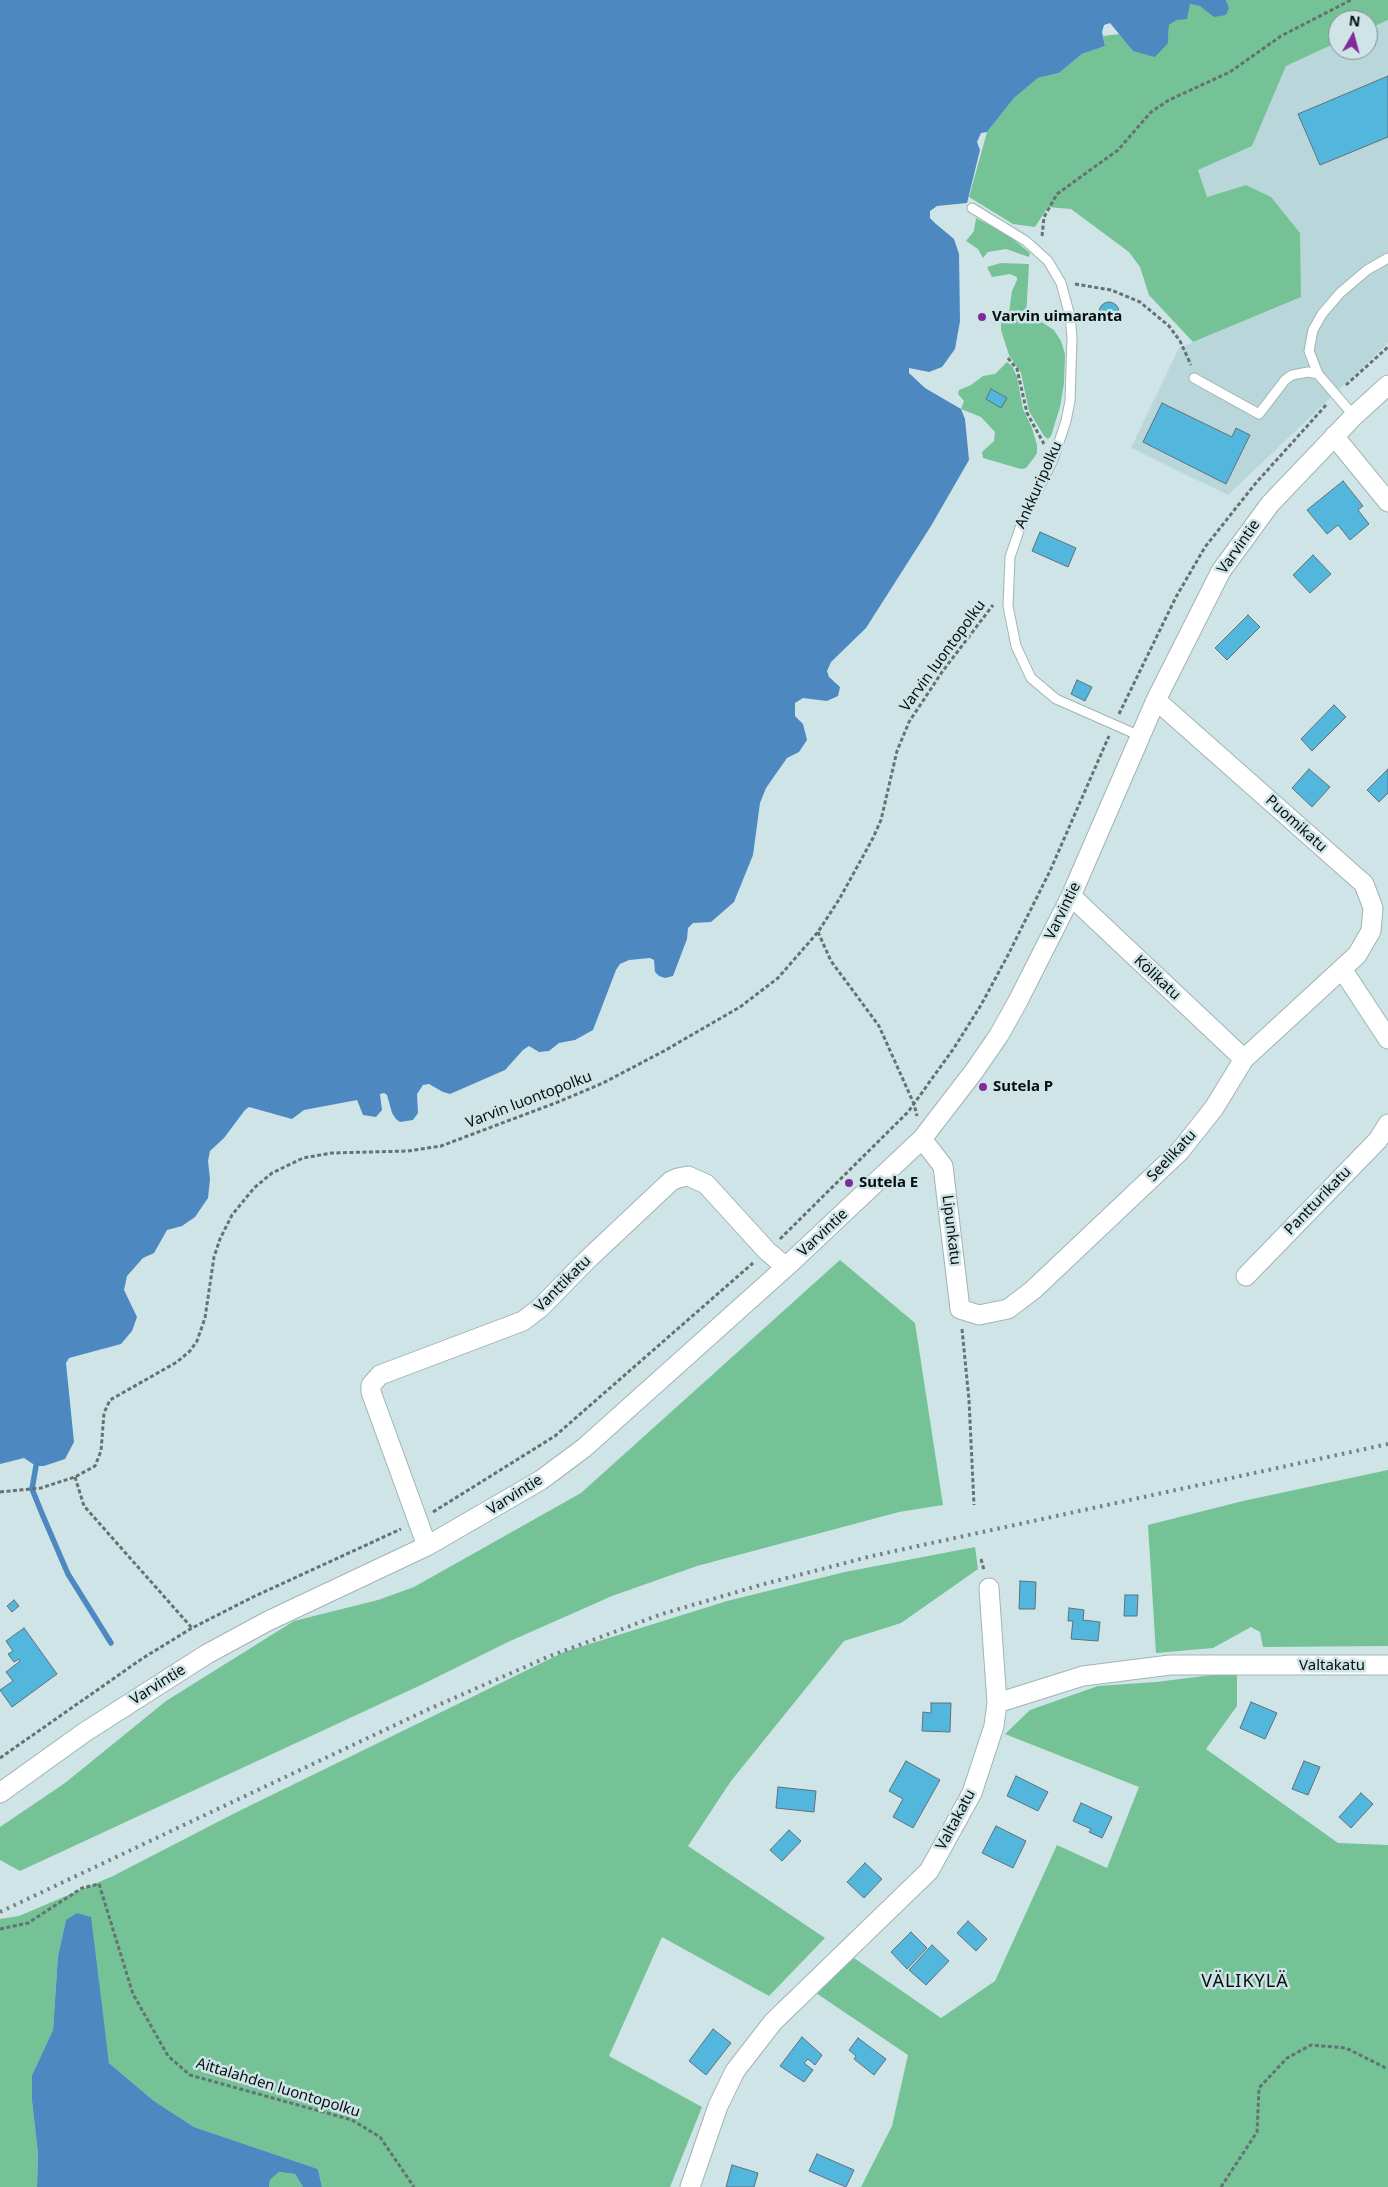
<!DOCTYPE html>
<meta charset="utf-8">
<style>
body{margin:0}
#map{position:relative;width:1388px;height:2187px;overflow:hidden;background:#cfe4e6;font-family:"Noto Sans",sans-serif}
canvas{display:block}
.north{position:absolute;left:1328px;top:10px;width:50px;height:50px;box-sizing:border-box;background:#cfe4e6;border:1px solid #7f8e90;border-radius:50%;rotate:7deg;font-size:14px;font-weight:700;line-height:20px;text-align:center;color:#070e0e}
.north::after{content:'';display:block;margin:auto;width:18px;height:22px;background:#802b99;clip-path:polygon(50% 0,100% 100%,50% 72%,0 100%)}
</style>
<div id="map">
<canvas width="1388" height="2187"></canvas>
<div class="north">N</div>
</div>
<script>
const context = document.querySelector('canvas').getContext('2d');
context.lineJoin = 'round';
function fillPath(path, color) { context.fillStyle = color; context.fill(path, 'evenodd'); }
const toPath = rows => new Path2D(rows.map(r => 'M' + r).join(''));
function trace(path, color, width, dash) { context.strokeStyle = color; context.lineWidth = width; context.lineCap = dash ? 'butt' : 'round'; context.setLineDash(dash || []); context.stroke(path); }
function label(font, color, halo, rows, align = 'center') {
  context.font = font + ' "Noto Sans",sans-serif'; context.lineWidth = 5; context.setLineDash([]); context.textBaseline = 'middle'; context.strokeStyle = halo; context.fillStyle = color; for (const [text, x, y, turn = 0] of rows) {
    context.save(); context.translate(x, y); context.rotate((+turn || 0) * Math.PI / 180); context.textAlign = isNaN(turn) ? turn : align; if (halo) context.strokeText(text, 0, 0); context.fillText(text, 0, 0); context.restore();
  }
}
const built = toPath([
 [1388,20,1388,343,1228,495,1131,448,1179,348,1301,297,1246,185,1206,197,1198,170,1252,146,1286,66,1338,42,1338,50,1368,50,1368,29]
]);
const green = toPath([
 [1226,0,1388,0,1388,20,1368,29,1368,20,1338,20,1338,42,1286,66,1252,146,1198,170,1207,197,1246,185,1271,197,1300,233,1301,297,1193,342,1149,295,1140,267,1129,252,1071,209,1048,207,1035,227,1013,224,969,197,987,132,1014,98,1038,78,1059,73,1082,54,1105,46,1103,36,1120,34,1133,51,1168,43,1169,25,1190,4,1229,8],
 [976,218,1008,235,1030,253,1029,257,1006,249,988,252,983,258,978,249,966,241,974,231],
 [1001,263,1029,264,1026,317,1040,321,1054,330,1061,341,1065,354,1064,383,1060,407,1051,436,1048,439,1044,436,1029,411,1021,373,1009,355,1001,330,1001,323,1009,312,1012,291,1017,280,1017,277,1010,274,992,277,987,267],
 [1007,362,1012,366,1017,377,1023,409,1032,428,1037,445,1037,453,1033,459,1026,468,1021,469,983,458,982,452,994,441,995,432,981,417,961,409,964,401,958,394,959,390,971,385,983,376,995,374],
 [840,1260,915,1323,943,1505,899,1512,697,1566,612,1596,508,1642,421,1685,20,1871,0,1860,0,1827,65,1783,166,1701,294,1621,378,1600,414,1587,581,1493],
 [1388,1470,1388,1646,1263,1647,1260,1632,1251,1627,1213,1648,1156,1653,1148,1525,1243,1501],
 [975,1547,978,1569,901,1623,844,1641,731,1781,688,1846,825,1938,769,1996,662,1937,609,2056,702,2107,670,2187,322,2187,318,2169,194,2127,154,2101,109,2063,101,2005,66,1920,58,1956,53,2030,32,2075,32,2101,38,2154,37,2187,0,2187,0,1919,19,1916,113,1876,235,1813,564,1652,727,1601,845,1572],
 [1237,1672,1237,1706,1206,1749,1338,1843,1388,1845,1388,2187,861,2187,892,2126,908,2055,816,1993,854,1958,941,2018,995,1981,1057,1845,1107,1868,1139,1787,1005,1734,1030,1710,1098,1686,1156,1682],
 [279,2172,295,2174,303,2187,269,2187,270,2180]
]);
const water = toPath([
 [0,0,1226,0,1229,8,1226,15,1214,17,1200,6,1190,4,1187,19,1176,20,1169,25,1168,43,1155,57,1133,51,1110,23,1104,25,1102,32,1105,46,1082,54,1059,73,1038,78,1014,98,987,132,981,133,977,142,980,150,967,203,937,206,930,211,930,218,936,224,954,239,959,254,960,321,955,349,942,367,929,372,909,368,909,373,925,388,961,409,965,419,969,460,931,526,866,628,831,662,827,671,829,677,840,687,838,696,827,701,803,698,795,703,795,716,803,724,807,740,799,752,787,758,766,788,760,803,753,855,734,902,711,922,693,923,688,928,687,939,673,976,665,978,659,976,655,972,654,960,650,958,629,960,620,964,616,970,593,1030,575,1040,559,1043,549,1051,539,1052,529,1046,523,1050,505,1070,450,1094,443,1092,429,1084,423,1085,417,1094,418,1113,413,1120,400,1122,396,1119,392,1113,387,1095,384,1093,380,1094,382,1110,376,1117,363,1115,357,1100,304,1110,292,1119,249,1107,245,1110,224,1138,210,1151,208,1161,210,1179,208,1198,195,1217,182,1226,167,1230,154,1253,143,1258,127,1276,124,1290,137,1317,132,1331,121,1344,69,1358,66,1363,74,1442,65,1459,44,1466,36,1466,24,1458,0,1464],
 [77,1913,91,1917,109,2063,154,2101,194,2127,318,2169,322,2187,303,2187,295,2174,279,2172,270,2180,269,2187,37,2187,38,2154,32,2101,32,2075,53,2030,58,1956,66,1920]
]);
const stream = toPath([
 [36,1466,32,1489,43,1516,68,1574,111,1643]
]);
const building = toPath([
 [1388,76,1388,137,1320,165,1298,114,1388,76],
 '1099 312a10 10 0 1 1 20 0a10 10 0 1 1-20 0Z',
 [991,389,1007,398,1001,408,986,399,991,389],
 [1162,403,1232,437,1236,428,1250,435,1226,484,1143,442,1162,403],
 [1343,481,1363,506,1358,510,1369,524,1350,540,1338,525,1327,534,1307,510,1343,481],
 [1040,532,1076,548,1068,567,1032,551,1040,532],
 [1313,555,1331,574,1310,593,1293,575,1313,555],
 [1248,615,1260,627,1227,660,1215,648,1248,615],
 [1077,680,1092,687,1085,701,1071,694,1077,680],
 [1334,705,1346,717,1312,751,1301,739,1334,705],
 [1309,769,1330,787,1312,807,1292,788,1309,769],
 [1388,769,1388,793,1379,802,1367,790,1388,769],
 [1020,1581,1036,1582,1035,1609,1019,1609,1020,1581],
 [1125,1595,1138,1595,1137,1616,1124,1616,1125,1595],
 [14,1600,19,1606,12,1612,7,1606,14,1600],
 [1069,1608,1084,1610,1083,1620,1100,1622,1098,1641,1071,1639,1073,1621,1068,1621,1069,1608],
 [24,1628,57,1674,12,1707,0,1690,13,1681,6,1672,20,1661,19,1659,14,1662,8,1654,13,1651,6,1641,24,1628],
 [1251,1702,1277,1713,1265,1739,1240,1728,1251,1702],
 [931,1703,951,1703,950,1732,922,1731,923,1712,931,1713,931,1703],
 [906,1761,940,1780,913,1828,893,1817,903,1799,889,1791,906,1761],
 [1304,1761,1320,1767,1308,1795,1292,1789,1304,1761],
 [1016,1776,1048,1792,1038,1811,1007,1796,1016,1776],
 [778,1787,816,1791,814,1812,776,1808,778,1787],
 [1361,1793,1373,1804,1351,1828,1339,1817,1361,1793],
 [1081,1803,1112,1817,1102,1838,1089,1832,1091,1829,1073,1821,1081,1803],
 [996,1826,1026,1841,1013,1868,982,1853,996,1826],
 [789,1830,801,1841,782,1861,770,1850,789,1830],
 [865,1863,882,1879,864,1898,847,1882,865,1863],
 [968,1921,987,1939,976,1951,957,1933,968,1921],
 [911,1932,927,1948,907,1969,891,1952,911,1932],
 [932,1945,949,1961,926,1985,909,1970,932,1945],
 [713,2029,731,2043,706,2075,689,2061,713,2029],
 [802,2037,822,2055,815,2065,808,2059,804,2063,813,2070,804,2082,780,2066,802,2037],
 [858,2038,886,2059,874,2075,854,2059,856,2056,849,2050,858,2038],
 [817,2154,854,2170,846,2187,809,2171,817,2154],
 [732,2165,758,2173,754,2187,726,2187,732,2165]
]);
const path = toPath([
 [1042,236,1044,217,1057,194,1118,150,1151,112,1169,100,1230,72,1281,36,1351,0],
 [1075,284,1111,290,1140,302,1169,326,1180,341,1191,365],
 [1008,358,1017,369,1027,413,1044,444],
 [1346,385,1388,347],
 [1119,714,1176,597,1205,547,1255,484,1327,404],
 [818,932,831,961,879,1026,914,1104,917,1116],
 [780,1239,908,1112,954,1048,981,1005,1008,955,1050,871,1109,736],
 [962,1329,969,1400,974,1505],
 [75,1477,84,1506,192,1628],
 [0,1492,41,1488,75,1477,95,1466,101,1451,104,1413,110,1400,177,1362,190,1351,197,1341,205,1318,214,1257,220,1239,232,1215,254,1188,272,1173,303,1158,332,1153,408,1151,441,1146,558,1102,603,1083,664,1051,740,1007,778,978,818,932,840,898,873,838,881,820,897,751,909,722,942,672,993,605],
 [433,1512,555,1436,753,1263],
 [981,1559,984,1570],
 [0,1758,143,1658,192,1628,253,1597,401,1529],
 [0,1929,28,1923,82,1888,99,1884,133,1994,168,2056,190,2075,352,2120,380,2137,414,2187],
 [1221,2187,1257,2132,1259,2088,1287,2058,1311,2045,1346,2048,1388,2069]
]);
const lane = toPath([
 [972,208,1026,241,1048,261,1061,283,1070,316,1072,337,1070,401,1066,421,1053,460,1022,522,1010,557,1008,606,1016,646,1031,678,1056,699,1140,736],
 [1318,374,1309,351,1313,330,1322,314,1340,293,1367,270,1388,258],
 [1194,378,1259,414,1285,380,1292,375,1308,372,1318,374,1354,416]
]);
const street = toPath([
 [1334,436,1388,502],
 [1071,896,1244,1059],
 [1342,969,1388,1039],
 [922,1139,943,1166,960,1309,979,1315,1008,1309,1033,1290,1180,1151,1214,1108,1244,1059,1357,955,1371,931,1373,908,1364,884,1156,700],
 [1246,1276,1378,1140,1388,1124],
 [427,1546,371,1392,371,1385,380,1375,523,1321,540,1308,587,1260,671,1181,678,1178,688,1176,706,1184,767,1251,786,1267],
 [989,1588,997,1703],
 [0,1793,85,1732,207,1654,268,1621,427,1546,541,1480,584,1448,786,1267,922,1139,975,1070,999,1035,1018,1001,1071,896,1156,700,1221,571,1270,504,1354,416,1388,385],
 [690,2187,718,2106,735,2071,773,2022,929,1871,972,1793,994,1726,997,1703,1083,1676,1170,1665,1388,1665]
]);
const rail = toPath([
 [0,1912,429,1709,550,1656,662,1614,764,1584,872,1556,1388,1444]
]);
const markers = [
 [982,317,5,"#802b99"],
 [983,1087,5,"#802b99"],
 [849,1183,5,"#802b99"]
];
const poiNames = [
 ["Varvin uimaranta",992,317],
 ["Sutela P",993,1087],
 ["Sutela E",859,1183]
];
const streetNames = [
 ["Ankkuripolku",1039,485,-66],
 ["Varvintie",1239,547,-55],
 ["Varvin luontopolku",943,656,-54],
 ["Puomikatu",1296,824,42],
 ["Varvintie",1063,911,-64],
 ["Kölikatu",1157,978,43],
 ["Varvin luontopolku",529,1100,-21],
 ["Seelikatu",1172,1156,-47],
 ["Pantturikatu",1318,1201,-46],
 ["Lipunkatu",951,1230,83],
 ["Varvintie",823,1233,-43],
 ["Vanttikatu",563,1284,-45],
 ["Varvintie",515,1495,-32],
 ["Valtakatu",1332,1666],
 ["Varvintie",158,1685,-32],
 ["Valtakatu",956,1820,-62],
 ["Aittalahden luontopolku",278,2088,17]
];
const quarterNames = [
 ["VÄLIKYLÄ",1245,1982]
];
fillPath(built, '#b9d7da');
fillPath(green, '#74c296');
fillPath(water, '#4d88c1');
trace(stream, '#4d88c1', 5.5);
fillPath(building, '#53b6dc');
trace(building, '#617178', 1);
trace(lane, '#a0b4b6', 11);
trace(street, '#a0b4b6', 21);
trace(path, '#647273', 3, [4, 2.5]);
trace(lane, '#fff', 9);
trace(street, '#fff', 19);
trace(rail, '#748283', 4, [2.5, 5]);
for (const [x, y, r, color] of markers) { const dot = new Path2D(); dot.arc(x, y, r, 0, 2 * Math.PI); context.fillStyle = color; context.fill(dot); trace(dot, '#cfe4e6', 2); }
label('bold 15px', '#070e0e', '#cfe4e6', poiNames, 'left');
label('15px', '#070e0e', '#cfe4e6', streetNames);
context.letterSpacing = '1px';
label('18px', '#070e0e', '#cfe4e6', quarterNames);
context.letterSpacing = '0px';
</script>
